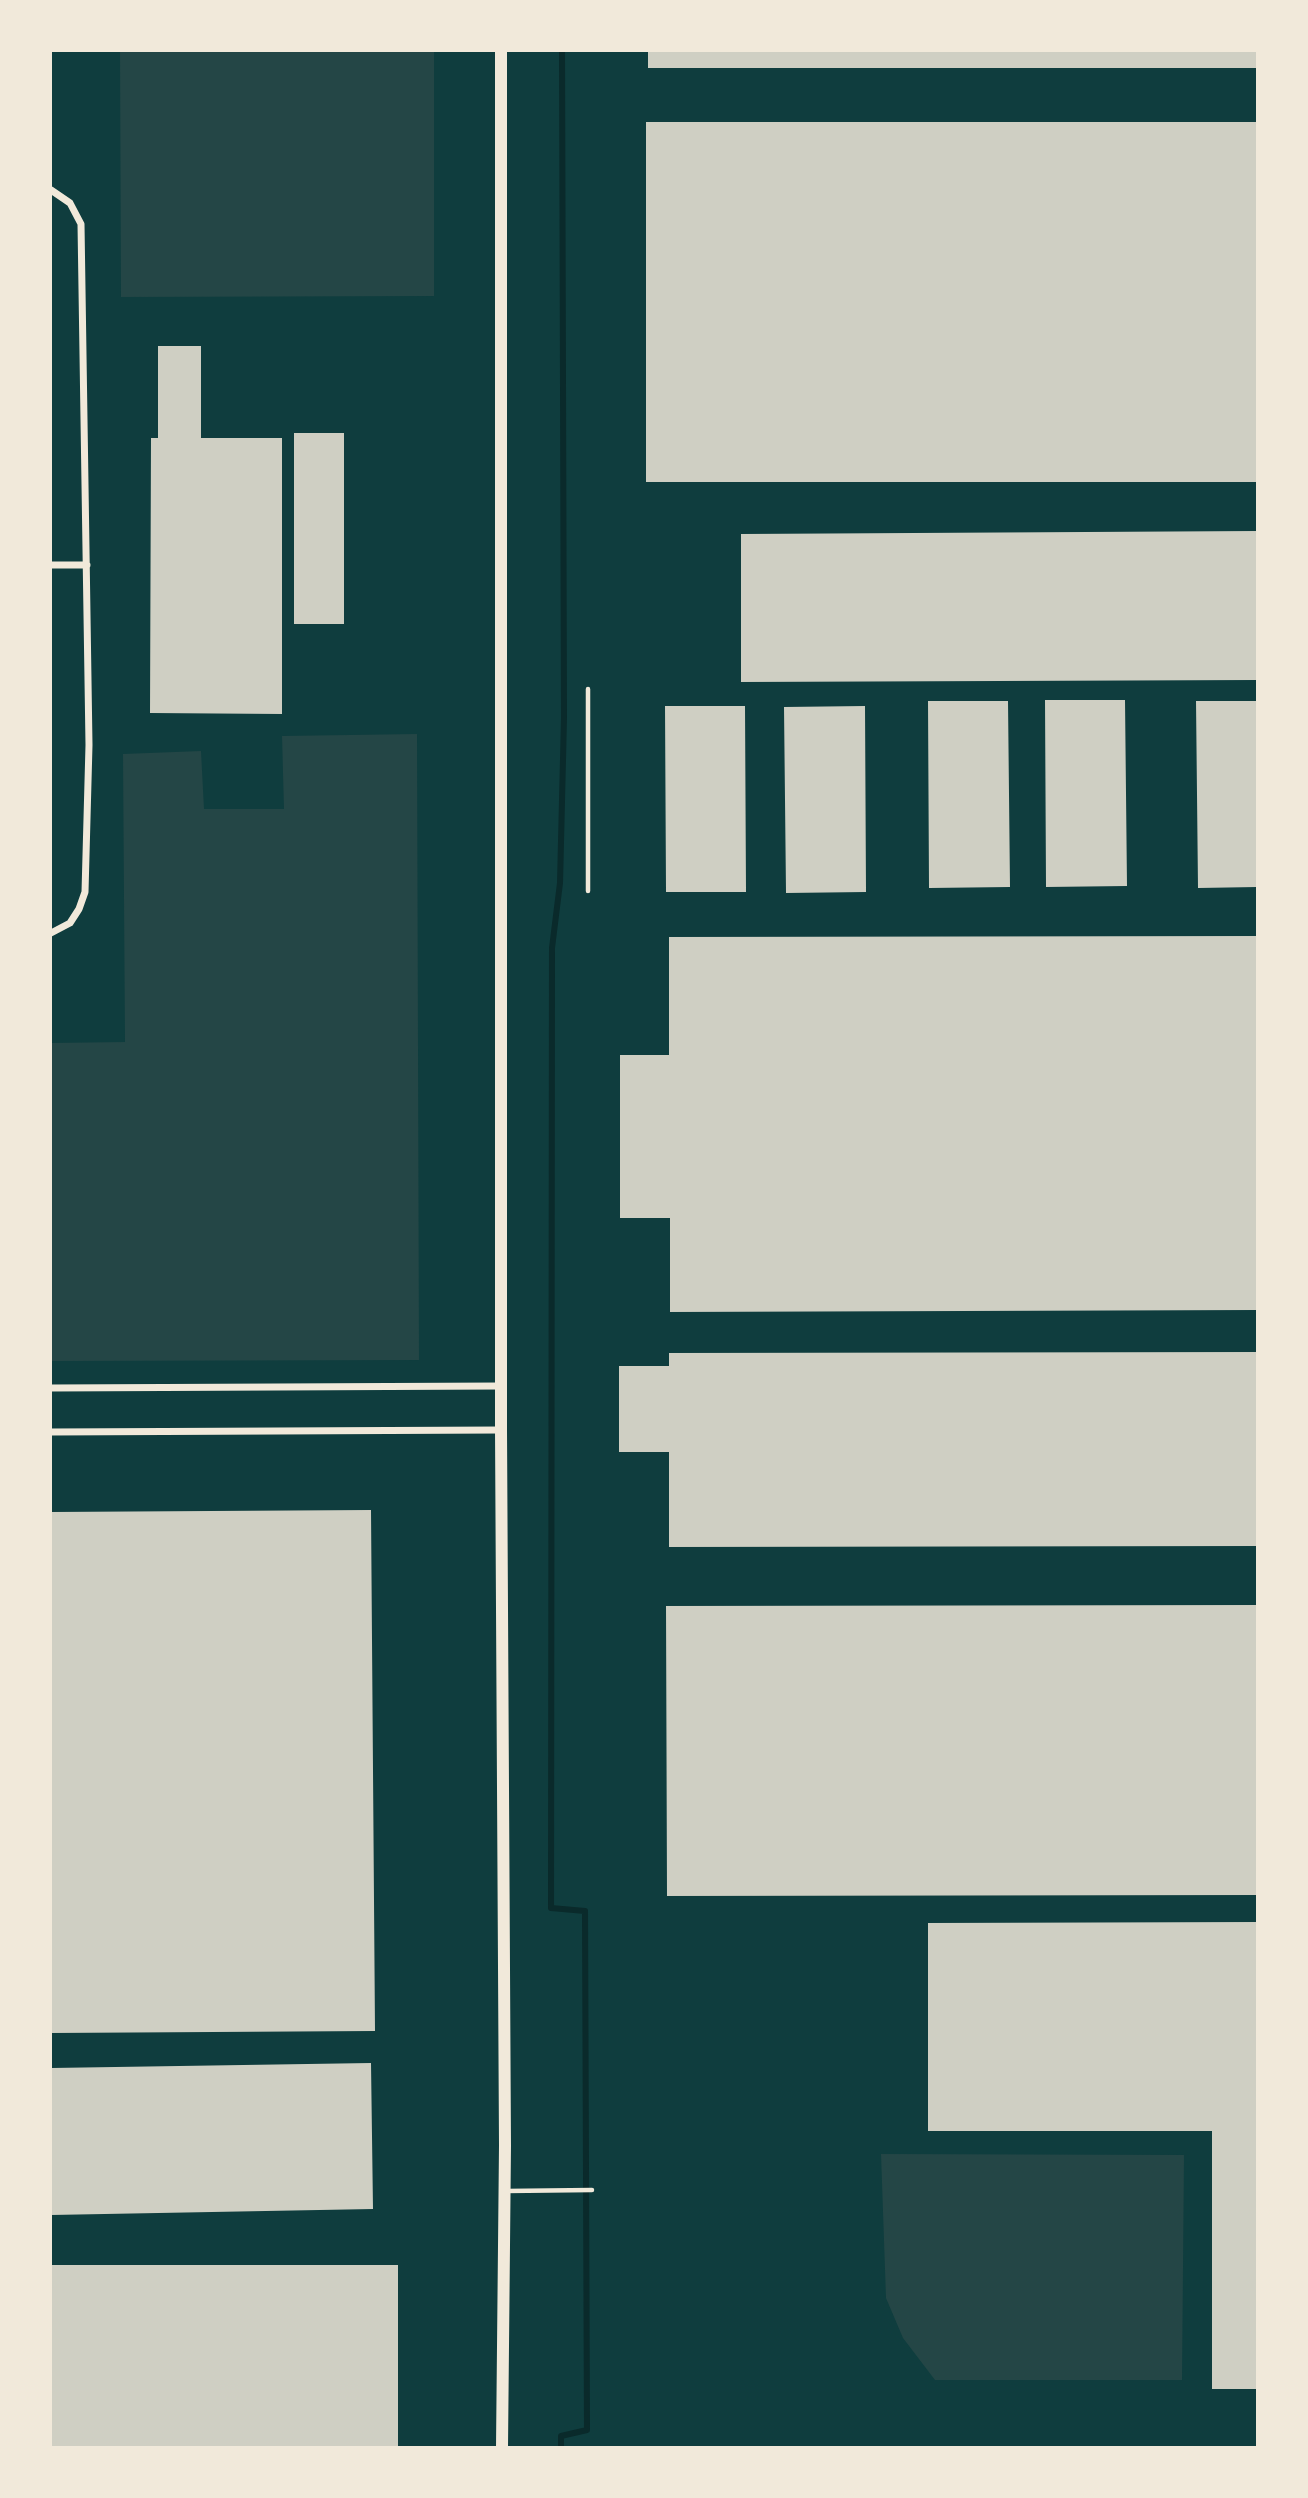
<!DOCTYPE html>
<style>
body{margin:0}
#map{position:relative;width:1308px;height:2498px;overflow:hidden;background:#0f3d3e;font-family:"Fira Sans Condensed",sans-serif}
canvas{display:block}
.frame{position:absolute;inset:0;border:52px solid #f1e9da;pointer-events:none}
</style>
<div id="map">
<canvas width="1308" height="2498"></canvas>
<div class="frame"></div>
</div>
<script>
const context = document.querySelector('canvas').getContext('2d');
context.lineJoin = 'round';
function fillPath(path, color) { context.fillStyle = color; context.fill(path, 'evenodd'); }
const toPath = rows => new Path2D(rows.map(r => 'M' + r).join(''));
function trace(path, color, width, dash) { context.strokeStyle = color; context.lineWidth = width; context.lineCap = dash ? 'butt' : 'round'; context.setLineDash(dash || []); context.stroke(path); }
const green = toPath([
 [120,51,434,51,434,296,121,297],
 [417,734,419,1360,51,1361,51,1043,125,1042,123,754,201,751,204,809,284,809,282,736],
 [881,2154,1184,2155,1182,2380,935,2380,903,2338,886,2298]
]);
const stream = toPath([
 [561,2447,561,2436,587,2430,585,1911,551,1908,552,948,560,883,564,718,562,51]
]);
const building = toPath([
 [648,51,1257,51,1257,68,648,68],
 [646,122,1257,122,1257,482,646,482],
 [158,346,201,346,201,438,282,438,282,714,150,713,151,438,158,438],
 [294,433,344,433,344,624,294,624],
 [1257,531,1257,680,741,682,741,534],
 [1045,700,1125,700,1127,886,1046,887],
 [928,701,1008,701,1010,887,929,888],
 [1196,701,1257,701,1257,887,1198,888],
 [665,706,745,706,746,892,666,892],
 [865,706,866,892,786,893,784,707],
 [1257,936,1257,1310,670,1312,670,1218,620,1218,620,1055,669,1055,669,937],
 [1257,1352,1257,1546,669,1547,669,1452,619,1452,619,1366,669,1366,669,1353],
 [371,1510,375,2031,51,2033,51,1512],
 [1257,1605,1257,1895,667,1896,666,1606],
 [1257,1922,1257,2389,1212,2389,1212,2131,928,2131,928,1923],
 [371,2063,373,2209,51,2215,51,2068],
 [51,2265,398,2265,398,2447,51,2447]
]);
const service = toPath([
 [588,891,588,689],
 [506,2191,592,2190]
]);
const minor = toPath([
 [51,190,70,203,81,224,89,745,85,892,79,909,70,923,51,933],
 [51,565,87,565],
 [51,1388,501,1386],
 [51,1432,501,1430]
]);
const tertiary = toPath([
 [501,51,501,1430,505,2145,502,2447]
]);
fillPath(green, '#244646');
trace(stream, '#0a2a2b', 6);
fillPath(building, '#cfcfc3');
trace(service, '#f1e9da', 4.5);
trace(minor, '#f1e9da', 7);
trace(tertiary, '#f1e9da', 12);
</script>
